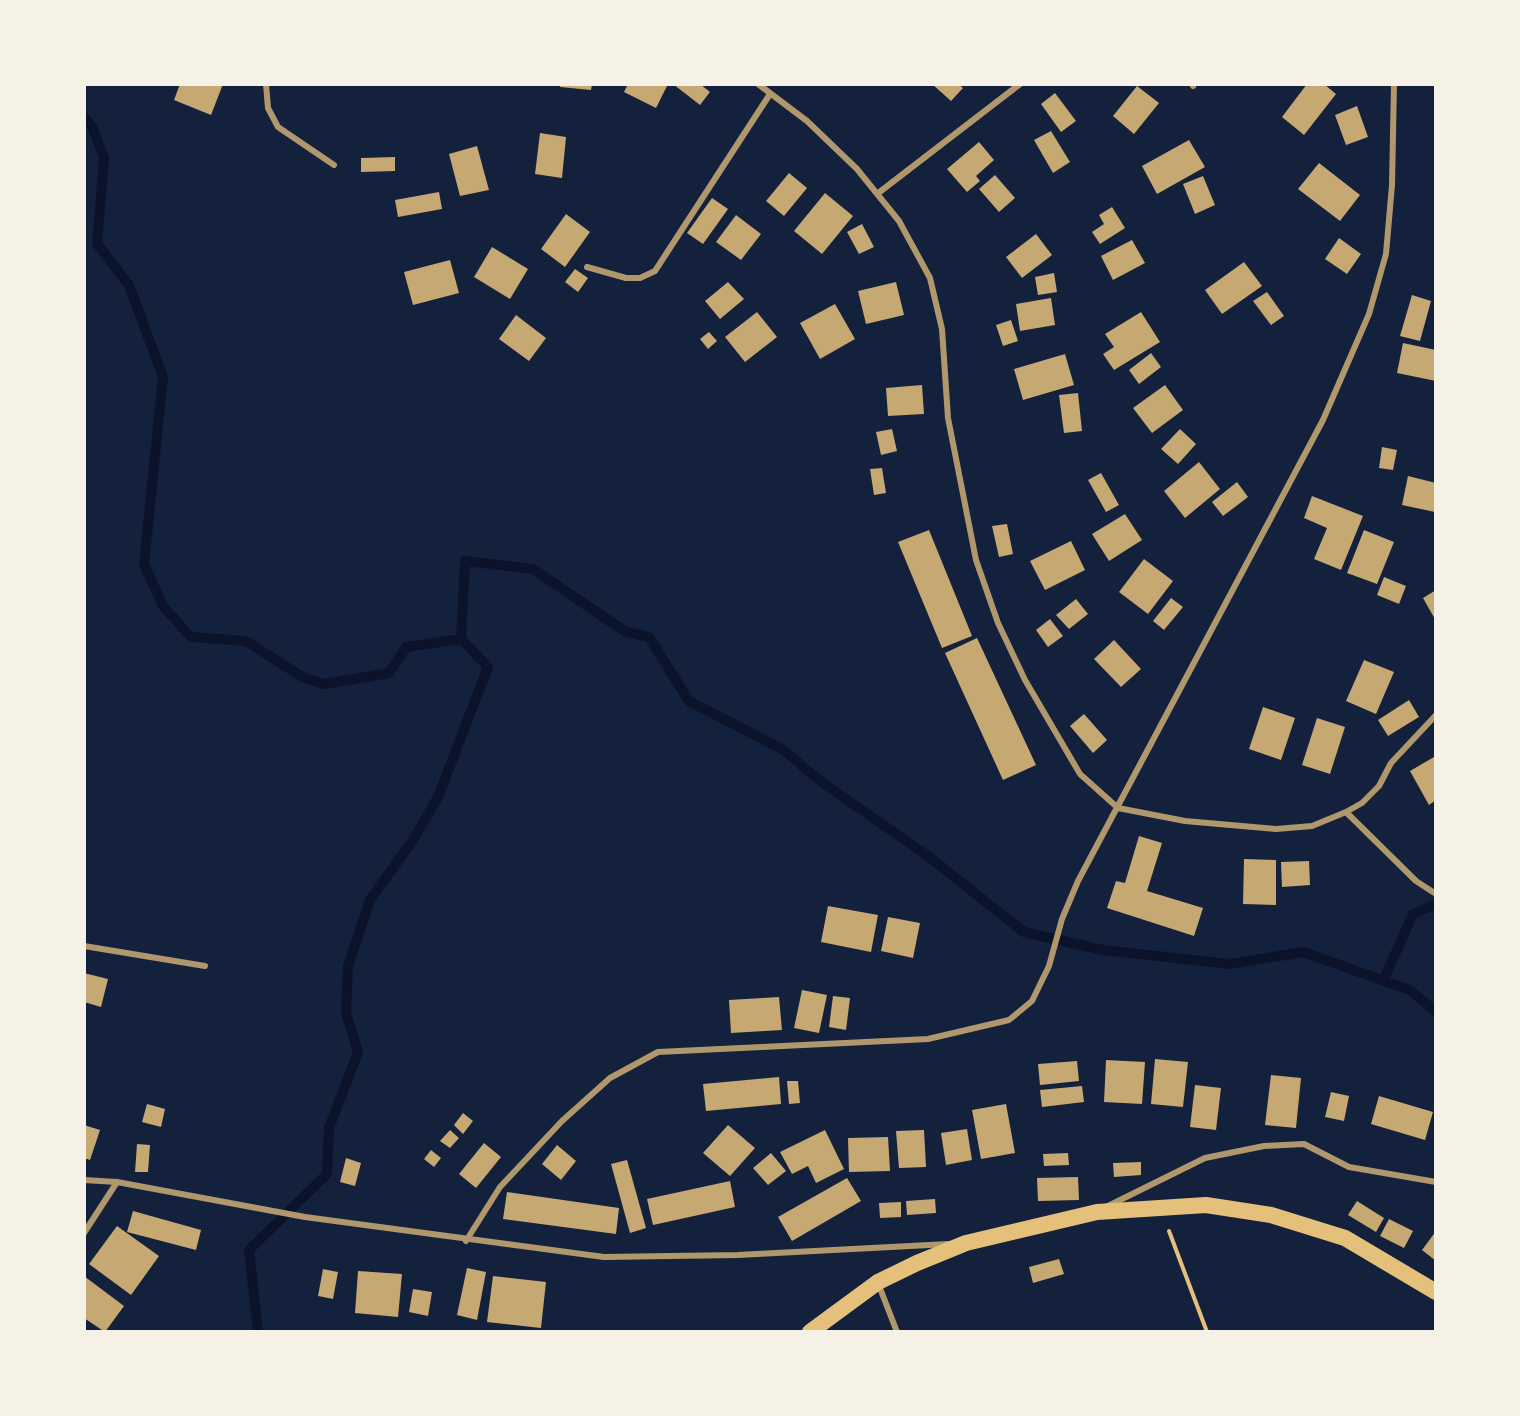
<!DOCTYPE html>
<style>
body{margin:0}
#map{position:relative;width:1520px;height:1416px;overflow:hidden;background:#14213d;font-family:"Fira Sans Condensed",sans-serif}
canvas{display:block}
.frame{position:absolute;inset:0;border:86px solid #f6f1e7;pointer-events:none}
</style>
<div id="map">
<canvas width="1520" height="1416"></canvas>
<div class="frame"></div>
</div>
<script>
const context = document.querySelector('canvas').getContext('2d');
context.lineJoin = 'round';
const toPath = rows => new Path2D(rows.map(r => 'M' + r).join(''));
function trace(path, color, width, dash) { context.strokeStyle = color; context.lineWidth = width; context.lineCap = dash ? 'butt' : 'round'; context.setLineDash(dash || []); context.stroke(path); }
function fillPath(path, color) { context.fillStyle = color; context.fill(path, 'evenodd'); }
const stream = toPath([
 [84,117,92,126,104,158,97,244,129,285,163,377,144,564,163,606,191,637,246,641,304,678,324,684,389,673,406,647,461,639],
 [461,639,465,561,533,569,626,632,649,637,689,701,782,749,823,783,928,856,1024,932,1103,950,1230,964,1303,952,1410,990,1436,1012],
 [1384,979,1413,914,1436,904],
 [258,1332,249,1250,327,1174,329,1128,358,1052,346,1013,348,966,370,900,413,840,438,797,488,667,461,639]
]);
const building = toPath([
 [180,84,223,84,211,115,174,100],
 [560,84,592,84,591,90,560,87],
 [628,84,668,84,656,108,624,92],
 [673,84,700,84,710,92,700,105],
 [932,84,958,84,963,88,951,101],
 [1307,84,1324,84,1336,94,1304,135,1282,117],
 [1137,86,1159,103,1134,134,1113,116],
 [1055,93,1076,121,1061,132,1041,104],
 [1357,106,1368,137,1346,145,1335,115],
 [1051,131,1070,162,1053,173,1034,140],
 [540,133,566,137,562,178,535,174],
 [1189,140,1205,167,1157,194,1142,166],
 [979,142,994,160,976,176,980,181,967,192,947,169],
 [477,146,489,190,460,196,449,154],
 [395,157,395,171,361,172,361,158],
 [1319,163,1360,195,1340,221,1298,189],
 [789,173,807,188,784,216,766,201],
 [995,175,1015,198,999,212,979,189],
 [1203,176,1215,205,1195,214,1183,184],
 [439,192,442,209,398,217,395,200],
 [825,193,853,216,822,254,794,231],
 [712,198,728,209,703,244,687,233],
 [1112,207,1125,228,1100,244,1092,232,1104,224,1099,215],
 [566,214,590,232,565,267,541,249],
 [736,215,761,234,741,260,716,242],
 [862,224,874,247,859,254,847,232],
 [1036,234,1052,255,1022,278,1006,257],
 [1339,238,1361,254,1347,274,1325,259],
 [1132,240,1145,263,1113,280,1101,256],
 [492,247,528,269,510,299,474,277],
 [450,260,459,293,413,305,404,272],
 [1244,262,1262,286,1222,314,1205,290],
 [575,269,588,278,578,292,565,282],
 [1054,273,1057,292,1038,295,1035,277],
 [728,282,744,299,720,319,705,301],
 [896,282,904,315,866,324,858,291],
 [1267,292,1284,316,1271,325,1253,301],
 [1412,295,1431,301,1420,341,1400,336],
 [1051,298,1055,325,1020,331,1016,304],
 [835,304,855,339,820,359,800,323],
 [757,312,777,337,745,362,725,337],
 [1141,312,1160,342,1114,370,1103,354,1114,347,1105,334],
 [516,315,546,338,529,361,499,339],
 [1011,320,1018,341,1003,346,996,325],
 [709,332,717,341,708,349,700,339],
 [1403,343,1436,350,1436,381,1397,373],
 [1151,353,1161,367,1139,384,1129,370],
 [1065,354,1074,385,1023,400,1014,369],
 [922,385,924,414,888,416,886,388],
 [1165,385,1183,410,1152,433,1133,408],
 [1078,393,1082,431,1064,433,1059,395],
 [892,429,897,451,881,455,876,432],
 [1180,429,1196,444,1178,464,1161,449],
 [1382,447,1397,450,1393,470,1379,468],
 [1199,462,1220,489,1185,518,1164,491],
 [882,468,886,493,874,495,870,469],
 [1101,473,1119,505,1106,512,1088,480],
 [1408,476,1436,483,1435,512,1402,505],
 [1237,482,1248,497,1223,516,1212,502],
 [1312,496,1363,516,1341,570,1314,559,1327,528,1304,518],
 [1125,514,1142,540,1109,561,1092,534],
 [1007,524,1013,554,999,557,992,526],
 [929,530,972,636,942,648,898,542],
 [1364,530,1394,542,1377,584,1347,573],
 [1071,541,1085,570,1045,590,1030,561],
 [1144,559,1173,581,1148,614,1119,592],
 [1384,577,1406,586,1399,604,1377,595],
 [1436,590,1436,621,1423,598],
 [1171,598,1183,607,1164,630,1153,621],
 [1076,599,1088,614,1069,629,1056,615],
 [1050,619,1063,636,1048,647,1036,630],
 [977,638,1036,765,1003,780,945,653],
 [1114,640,1141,669,1121,687,1094,659],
 [1364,660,1394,672,1376,714,1346,701],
 [1409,700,1419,717,1388,736,1378,720],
 [1263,707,1295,718,1281,760,1249,749],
 [1084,714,1107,740,1093,753,1070,726],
 [1317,718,1345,727,1330,774,1302,765],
 [1434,757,1436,800,1429,805,1410,771],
 [1139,836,1162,843,1147,891,1203,908,1194,936,1107,908,1116,881,1125,883],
 [1244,859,1276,860,1276,905,1243,904],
 [1309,861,1310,885,1282,887,1281,862],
 [828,906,878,915,871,952,821,942],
 [888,917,920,923,913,958,881,951],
 [84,973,108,979,101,1007,84,1002],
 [802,990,827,995,819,1033,794,1028],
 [833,996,850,998,846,1030,829,1027],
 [779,997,782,1030,731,1033,729,1000],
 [1155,1059,1188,1062,1183,1107,1151,1104],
 [1106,1060,1145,1062,1142,1104,1104,1102],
 [1077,1061,1079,1081,1040,1085,1038,1064],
 [1271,1075,1301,1078,1296,1128,1265,1125],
 [779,1077,781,1104,706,1111,703,1084],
 [787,1081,798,1081,800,1103,789,1104],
 [1195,1085,1221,1088,1216,1130,1190,1127],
 [1082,1086,1084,1102,1042,1107,1040,1090],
 [1331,1092,1349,1096,1344,1121,1325,1117],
 [1379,1096,1433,1112,1425,1140,1371,1124],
 [147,1104,165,1109,161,1127,142,1122],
 [1006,1104,1015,1153,981,1159,972,1110],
 [463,1113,473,1121,463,1134,454,1125],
 [84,1125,100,1130,90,1160,84,1158],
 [728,1125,755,1148,730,1176,703,1153],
 [967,1129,972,1160,946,1165,941,1133],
 [450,1130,459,1138,450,1148,440,1141],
 [825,1130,844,1169,816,1183,808,1166,792,1174,780,1152],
 [924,1130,926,1167,899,1168,896,1131],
 [888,1137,890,1171,849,1172,848,1138],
 [484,1143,501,1157,476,1188,459,1174],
 [137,1144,150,1145,148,1172,135,1172],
 [557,1145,576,1161,561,1180,542,1164],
 [431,1150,441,1158,434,1167,424,1159],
 [771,1153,786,1171,768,1185,753,1168],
 [1068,1153,1069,1165,1044,1166,1043,1154],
 [346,1158,361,1163,355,1186,340,1182],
 [627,1160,646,1228,630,1233,611,1164],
 [1141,1162,1141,1175,1114,1177,1113,1163],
 [1078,1177,1079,1200,1038,1201,1037,1178],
 [847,1178,861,1201,792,1241,778,1217],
 [730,1181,735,1207,653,1225,647,1199],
 [507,1192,619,1208,616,1234,503,1219],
 [935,1199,936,1213,907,1215,906,1201],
 [1357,1201,1384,1218,1376,1232,1348,1215],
 [901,1202,901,1217,880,1218,879,1203],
 [133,1211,201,1230,196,1250,127,1232],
 [1389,1219,1413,1231,1404,1248,1380,1236],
 [117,1226,159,1256,131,1295,89,1264],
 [1436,1231,1436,1261,1422,1250],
 [1059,1259,1064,1274,1033,1283,1029,1267],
 [467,1268,486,1272,477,1320,457,1315],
 [323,1269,338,1272,333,1299,318,1296],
 [358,1271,402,1274,398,1317,355,1313],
 [84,1276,124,1306,105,1332,84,1318],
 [493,1276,546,1282,541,1328,487,1322],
 [413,1289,432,1292,428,1316,409,1312]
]);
const path = toPath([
 [1169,1231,1207,1332]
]);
const minor = toPath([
 [266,84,268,108,278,127,334,165],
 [758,84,807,121,857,169,899,221,930,278,942,329,948,418,976,560,998,623,1025,680,1080,774,1118,808,1185,821,1276,829,1312,826,1346,812,1362,803,1379,786,1391,763,1436,715],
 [1192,84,1193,86],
 [877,194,1020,84],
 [587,267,626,278,640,278,655,271,770,94],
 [1346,812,1416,881,1436,894],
 [84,946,205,966],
 [84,1180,117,1182,305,1217,604,1257,738,1255,948,1244],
 [1108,1206,1205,1158,1264,1146,1304,1144,1349,1167,1436,1182],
 [84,1233,117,1182],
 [466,1241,500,1187,562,1121,610,1078,658,1052,928,1039,1009,1020,1032,1001,1049,966,1062,919,1078,881,1323,420,1369,314,1386,254,1392,185,1394,84],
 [878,1283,897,1332]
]);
const trunk = toPath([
 [810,1332,878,1282,917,1263,966,1243,1097,1212,1206,1205,1271,1215,1345,1238,1436,1292]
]);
trace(stream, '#0b132b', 10);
fillPath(building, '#c6a872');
trace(path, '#e5c07b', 4);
trace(minor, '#b1986c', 6);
trace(trunk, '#e5c07b', 16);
</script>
